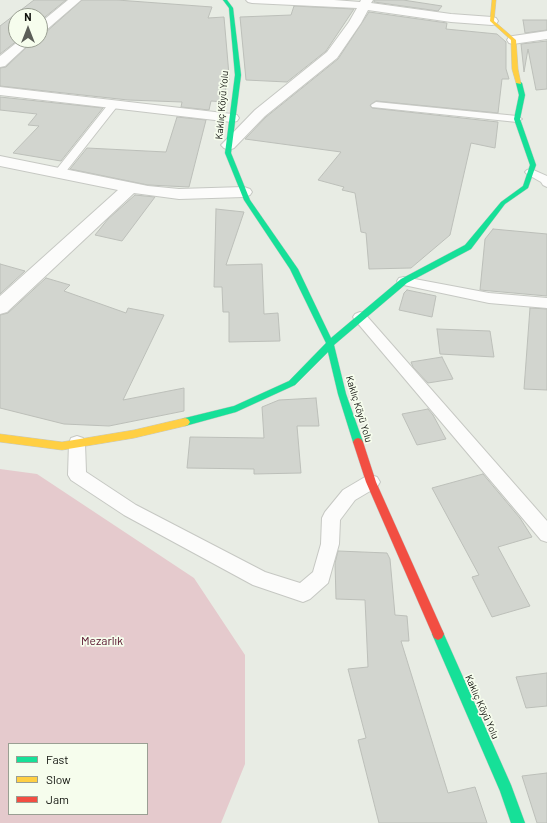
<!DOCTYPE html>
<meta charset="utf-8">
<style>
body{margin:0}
#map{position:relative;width:547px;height:823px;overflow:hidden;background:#e8ece4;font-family:Barlow,sans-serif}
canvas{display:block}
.legend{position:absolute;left:8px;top:743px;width:140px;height:72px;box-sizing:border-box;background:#f6fded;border:1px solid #9a9f93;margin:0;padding:5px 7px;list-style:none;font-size:12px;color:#0f110c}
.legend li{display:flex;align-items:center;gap:8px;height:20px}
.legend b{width:20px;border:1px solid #9a9f93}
.north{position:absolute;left:8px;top:8px;width:40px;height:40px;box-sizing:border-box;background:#f6fded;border:1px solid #9a9f93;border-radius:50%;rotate:0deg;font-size:11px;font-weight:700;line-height:16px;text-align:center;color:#0f110c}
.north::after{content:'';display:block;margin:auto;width:14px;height:18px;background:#5b5e58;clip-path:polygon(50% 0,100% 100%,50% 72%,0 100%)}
</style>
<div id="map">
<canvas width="547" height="823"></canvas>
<ul class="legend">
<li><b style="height:5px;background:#16e098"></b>Fast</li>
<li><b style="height:5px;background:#ffcf43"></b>Slow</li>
<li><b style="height:5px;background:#f24e42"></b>Jam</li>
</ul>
<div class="north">N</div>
</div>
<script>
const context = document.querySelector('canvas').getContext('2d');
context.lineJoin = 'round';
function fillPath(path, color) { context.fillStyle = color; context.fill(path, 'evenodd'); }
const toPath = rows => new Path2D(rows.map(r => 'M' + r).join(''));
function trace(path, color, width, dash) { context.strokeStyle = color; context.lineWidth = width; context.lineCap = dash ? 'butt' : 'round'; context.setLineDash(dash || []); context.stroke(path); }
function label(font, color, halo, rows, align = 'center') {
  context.font = font + ' Barlow,sans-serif'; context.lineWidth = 3.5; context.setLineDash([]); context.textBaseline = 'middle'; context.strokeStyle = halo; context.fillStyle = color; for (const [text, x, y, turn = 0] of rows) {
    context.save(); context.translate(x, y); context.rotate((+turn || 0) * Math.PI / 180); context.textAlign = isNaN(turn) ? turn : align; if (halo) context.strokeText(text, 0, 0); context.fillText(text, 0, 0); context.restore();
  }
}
const green = toPath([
 [0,469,37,474,194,578,245,655,245,764,221,823,0,823],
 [9,744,147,744,147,814,9,814]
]);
const building = toPath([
 [34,0,66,0,40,21,40,16,16,16,16,40,18,40,0,54,0,26,34,0],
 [82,0,117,0,212,7,208,18,224,17,229,75,229,80,227,79,224,102,211,101,209,110,181,107,182,102,128,100,0,86,0,68,6,67,34,40,40,40,40,34,45,33,82,0],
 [374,0,403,0,442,6,438,11,374,2,374,0],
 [294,6,354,9,326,51,287,82,246,80,240,17,291,15,294,6],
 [369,12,447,23,446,29,497,34,506,42,506,69,509,79,502,79,498,113,376,101,370,105,372,108,498,122,495,148,471,143,450,235,411,268,369,269,366,233,361,232,355,193,342,190,344,187,318,180,341,152,245,139,266,117,338,59,369,12],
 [523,20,547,20,547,30,525,33,523,20],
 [547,41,547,89,536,90,528,49,524,72,521,44,547,41],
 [0,97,103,108,61,161,13,153,39,126,28,125,37,114,0,110,0,97],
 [177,117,206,120,189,187,148,185,70,169,87,148,166,152,177,117],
 [135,195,155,197,122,241,95,235,108,219,135,195],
 [216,209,244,212,226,265,262,264,264,314,278,313,280,341,229,342,229,312,223,312,222,287,214,287,216,209],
 [493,229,547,234,547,296,480,290,485,239,493,229],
 [0,264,25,271,0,294,0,264],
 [46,278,70,285,64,291,126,313,128,308,164,315,123,400,184,388,184,411,109,426,64,424,0,408,0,315,8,313,46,278],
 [407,290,436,296,432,317,399,310,404,293,407,290],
 [530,308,547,309,547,390,524,389,530,308],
 [437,329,490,331,494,357,440,354,437,329],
 [442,357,453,379,428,383,413,367,411,362,442,357],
 [316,398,319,426,297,426,301,473,254,474,254,469,187,468,190,437,264,438,262,407,279,400,316,398],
 [428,409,433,415,446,439,417,445,402,414,428,409],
 [483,474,520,518,532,537,498,547,530,606,492,617,472,577,479,575,432,488,483,474],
 [338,551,387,553,390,559,395,615,407,616,409,641,401,641,448,793,475,787,487,823,379,823,358,740,366,738,348,669,368,667,365,600,336,599,335,563,338,551],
 [547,673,547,706,526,708,516,677,547,673],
 [547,773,547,823,537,823,522,776,547,773]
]);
const lane = toPath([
 [114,101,119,104,64,174,56,174,54,172,56,170,110,102,114,101],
 [376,102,517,116,522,119,517,122,372,107,371,105,376,102],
 [531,169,547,176,547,187,543,185,541,182,527,174,525,172,527,170,531,169],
 [404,277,489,293,547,298,547,308,489,303,399,284,397,281,399,278,404,277],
 [360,312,365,314,547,521,547,542,541,540,355,320,353,317,355,314,360,312],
 [77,436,83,438,85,443,86,472,136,505,265,572,300,583,313,572,321,544,322,518,325,512,343,490,365,477,371,475,377,477,380,482,377,487,355,500,340,520,339,544,328,583,310,599,303,602,253,585,124,515,71,480,68,475,69,443,71,438,77,436]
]);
const street = toPath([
 [68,0,81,0,44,32,40,33,40,23,68,0],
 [246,0,334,0,360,2,361,0,373,0,371,3,451,14,492,17,496,18,498,21,496,24,492,25,451,22,368,10,361,23,337,58,265,116,234,148,229,150,224,148,221,145,224,142,255,110,327,52,349,22,357,8,252,3,248,2,246,0],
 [547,31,547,39,513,44,509,43,507,40,509,37,513,36,547,31],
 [20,40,33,40,5,66,0,67,0,56,20,40],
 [0,87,232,114,237,115,239,118,237,121,232,122,0,95,0,87],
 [0,156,148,186,179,189,244,187,250,189,252,192,250,195,244,197,179,199,134,193,7,312,0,314,0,296,118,190,0,166,0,156]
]);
const fast = toPath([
 [223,0,227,0,233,8,241,75,231,153,250,200,298,269,331,338,401,279,465,245,501,202,523,186,530,165,514,119,519,95,516,83,519,81,522,83,525,95,520,119,536,165,528,188,505,204,471,249,407,283,334,345,346,394,363,442,361,445,358,446,355,445,353,442,338,394,328,352,295,385,236,412,185,426,182,425,180,422,182,419,185,418,234,406,289,381,326,343,290,269,244,200,225,153,235,75,229,8,223,0],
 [438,628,442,630,511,785,525,823,511,823,500,791,432,634,434,630,438,628]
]);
const slow = toPath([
 [492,0,496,0,494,21,516,40,518,69,521,84,516,83,512,69,511,40,490,21,492,0],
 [185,418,188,419,190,422,188,425,185,426,134,438,62,450,0,442,0,434,62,442,134,430,185,418]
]);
const jam = toPath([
 [358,438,361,439,363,442,376,482,444,634,442,638,438,640,434,638,366,482,353,442,355,439,358,438]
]);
const streetNames = [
 ["Kaklıç Köyü Yolu",222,105,-85],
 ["Kaklıç Köyü Yolu",359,409,73],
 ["Kaklıç Köyü Yolu",482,707,66]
];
const nearParknames = [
 ["Mezarlık",102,641]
];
fillPath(green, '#e5cacd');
fillPath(building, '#d2d5cf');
trace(building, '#bcbfb9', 1);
trace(lane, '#c6c8c3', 2);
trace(street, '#c6c8c3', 2);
trace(fast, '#c6c8c3', 1);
trace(slow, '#c6c8c3', 1);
trace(jam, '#c6c8c3', 1);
fillPath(lane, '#fcfcfb');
fillPath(street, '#fcfcfb');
fillPath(fast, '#16e098');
fillPath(slow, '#ffcf43');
fillPath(jam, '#f24e42');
label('10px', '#0f110c', '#f6fded', streetNames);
label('12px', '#55102a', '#f6fded', nearParknames);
</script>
